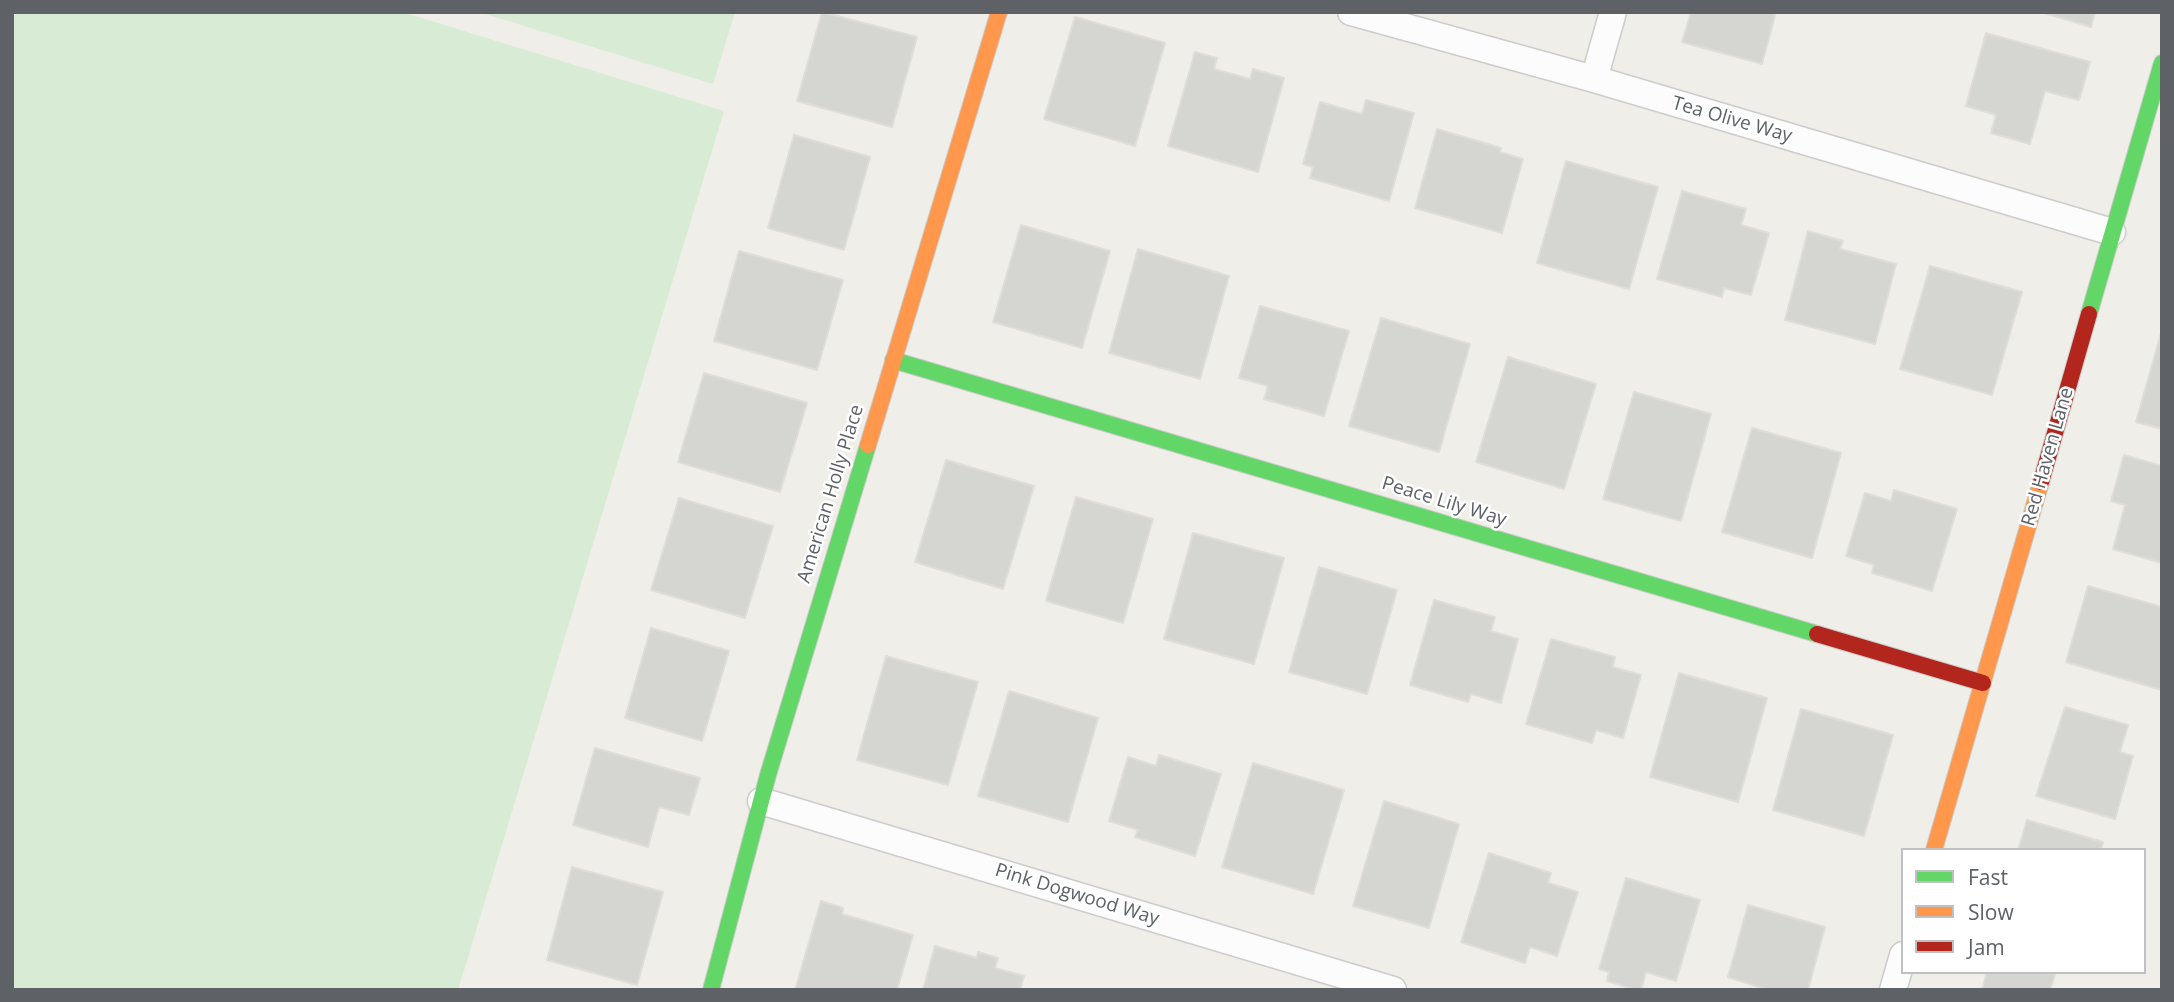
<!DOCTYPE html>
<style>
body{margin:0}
#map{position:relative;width:2174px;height:1002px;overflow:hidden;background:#efeee9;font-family:"Open Sans",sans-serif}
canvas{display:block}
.frame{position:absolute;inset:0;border:14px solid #5e6267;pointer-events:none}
.legend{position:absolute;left:1901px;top:848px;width:245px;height:126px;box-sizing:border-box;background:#fff;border:2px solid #bfc0c2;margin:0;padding:9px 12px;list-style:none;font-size:21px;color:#5e6267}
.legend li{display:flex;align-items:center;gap:14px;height:35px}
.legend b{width:35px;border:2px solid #bfc0c2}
</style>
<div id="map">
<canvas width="2174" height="1002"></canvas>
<div class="frame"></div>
<ul class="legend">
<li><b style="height:9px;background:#63d668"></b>Fast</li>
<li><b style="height:9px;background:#ff974d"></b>Slow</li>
<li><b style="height:9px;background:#b3261e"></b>Jam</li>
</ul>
</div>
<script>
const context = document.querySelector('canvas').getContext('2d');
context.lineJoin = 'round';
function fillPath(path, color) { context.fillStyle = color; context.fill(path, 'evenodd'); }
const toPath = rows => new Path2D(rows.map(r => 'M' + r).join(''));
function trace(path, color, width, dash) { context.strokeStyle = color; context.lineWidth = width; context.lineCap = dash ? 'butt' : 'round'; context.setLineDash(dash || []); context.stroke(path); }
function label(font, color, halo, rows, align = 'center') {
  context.font = font + ' "Open Sans",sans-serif'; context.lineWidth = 5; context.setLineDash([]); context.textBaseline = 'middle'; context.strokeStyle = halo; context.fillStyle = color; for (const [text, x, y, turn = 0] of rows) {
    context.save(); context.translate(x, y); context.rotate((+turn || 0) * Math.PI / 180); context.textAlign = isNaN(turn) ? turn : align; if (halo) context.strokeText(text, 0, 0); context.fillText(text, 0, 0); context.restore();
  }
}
const green = toPath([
 [12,12,402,12,724,111,458,990,12,990],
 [479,12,735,12,713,84]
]);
const building = toPath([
 [822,12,917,37,892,127,797,101,822,12],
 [1691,12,1776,12,1762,64,1682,42,1691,12],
 [2041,12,2095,12,2091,27,2041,12],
 [1075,17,1165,43,1135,146,1044,119,1075,17],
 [1986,33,2090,62,2079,100,2045,91,2030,144,1991,133,1996,115,1966,106,1986,33],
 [1195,52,1217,58,1214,69,1250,79,1253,69,1284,78,1258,172,1168,146,1195,52],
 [1366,100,1414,113,1389,201,1310,178,1313,167,1303,164,1320,102,1362,114,1366,100],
 [1437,129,1501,148,1500,152,1523,159,1502,233,1415,208,1437,129],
 [794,135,870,157,844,250,768,228,794,135],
 [1566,161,1658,187,1629,289,1537,263,1566,161],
 [1682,191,1746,209,1741,225,1769,233,1751,295,1724,288,1722,297,1657,279,1682,191],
 [1021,225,1110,251,1082,348,993,322,1021,225],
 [1808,231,1843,241,1840,249,1896,264,1875,344,1785,320,1808,231],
 [1138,249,1229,276,1200,379,1109,353,1138,249],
 [739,251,843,280,817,370,714,341,739,251],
 [1930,266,2022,292,1992,395,1900,369,1930,266],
 [1260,306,1349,331,1324,416,1264,399,1268,386,1239,378,1260,306],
 [1381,318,1470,344,1439,452,1349,426,1381,318],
 [2161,333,2162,334,2162,429,2136,422,2161,333],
 [1508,357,1596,384,1564,489,1476,462,1508,357],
 [704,373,807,403,780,492,678,462,704,373],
 [1634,392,1711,414,1681,521,1603,499,1634,392],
 [1752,428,1841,453,1812,558,1722,532,1752,428],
 [2124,455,2162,466,2162,563,2113,549,2125,505,2111,501,2124,455],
 [946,460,1034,486,1003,589,915,562,946,460],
 [1894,490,1957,509,1932,591,1872,573,1874,565,1846,556,1865,493,1891,501,1894,490],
 [1076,497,1153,519,1123,623,1046,601,1076,497],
 [679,498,773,526,745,618,651,590,679,498],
 [1193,533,1284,558,1254,664,1164,639,1193,533],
 [1319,567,1397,590,1367,694,1289,672,1319,567],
 [2088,586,2162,607,2162,690,2066,662,2088,586],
 [1434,600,1495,617,1491,631,1518,639,1501,703,1471,694,1468,702,1410,685,1434,600],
 [651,628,729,651,702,741,625,718,651,628],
 [1551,639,1615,657,1613,667,1641,675,1623,738,1596,730,1592,743,1526,724,1551,639],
 [886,656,978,682,948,785,857,760,886,656],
 [1679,673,1767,698,1738,802,1650,777,1679,673],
 [1009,691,1098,718,1068,822,978,796,1009,691],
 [2065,707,2128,725,2120,752,2133,756,2115,819,2036,796,2065,707],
 [1801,709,1893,735,1864,836,1773,810,1801,709],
 [595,748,700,778,689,815,659,807,648,847,573,825,595,748],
 [1159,755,1221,774,1195,856,1135,837,1138,830,1109,821,1128,757,1156,766,1159,755],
 [1253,763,1344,790,1313,894,1222,867,1253,763],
 [1384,801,1459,824,1429,928,1353,906,1384,801],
 [2027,820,2103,842,2101,850,2018,850,2027,820],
 [1489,853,1551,873,1548,883,1578,892,1557,956,1530,947,1525,963,1461,942,1489,853],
 [572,867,663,892,637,985,547,960,572,867],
 [1626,878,1700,900,1676,981,1646,972,1641,990,1637,990,1607,981,1609,972,1599,969,1626,878],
 [821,901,843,908,842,914,913,935,897,990,795,990,821,901],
 [1748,905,1825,927,1808,990,1768,990,1728,977,1748,905],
 [935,946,977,958,978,952,998,958,995,968,1024,976,1020,990,923,990,935,946],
 [1987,972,2056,972,2050,990,1982,990,1987,972]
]);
const street = toPath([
 [1351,12,1594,79,2112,232],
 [1594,79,1613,12],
 [761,801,1393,990],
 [1893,990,1903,955]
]);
const fast = toPath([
 [2089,314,2162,63],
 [893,360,1817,634],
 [711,990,768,775,868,445]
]);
const slow = toPath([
 [868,445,999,12],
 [1934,850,2041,482]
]);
const jam = toPath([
 [2041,482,2089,314],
 [1817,634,1983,683]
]);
const streetNames = [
 ["Tea Olive Way",1732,120,16],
 ["Red Haven Lane",2048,457,-74],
 ["American Holly Place",831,494,-73],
 ["Peace Lily Way",1444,502,17],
 ["Pink Dogwood Way",1077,895,17]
];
fillPath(green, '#d7ebd5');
fillPath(building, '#d5d5d2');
trace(building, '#deddd8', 2);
trace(street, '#cccccb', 29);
trace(fast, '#cbcbc9', 18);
trace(slow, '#cbcbc9', 18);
trace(jam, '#cbcbc9', 18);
trace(street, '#fdfcfc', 26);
trace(fast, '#63d668', 16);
trace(slow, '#ff974d', 16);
trace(jam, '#b3261e', 16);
label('19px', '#5e6267', '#fff', streetNames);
</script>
